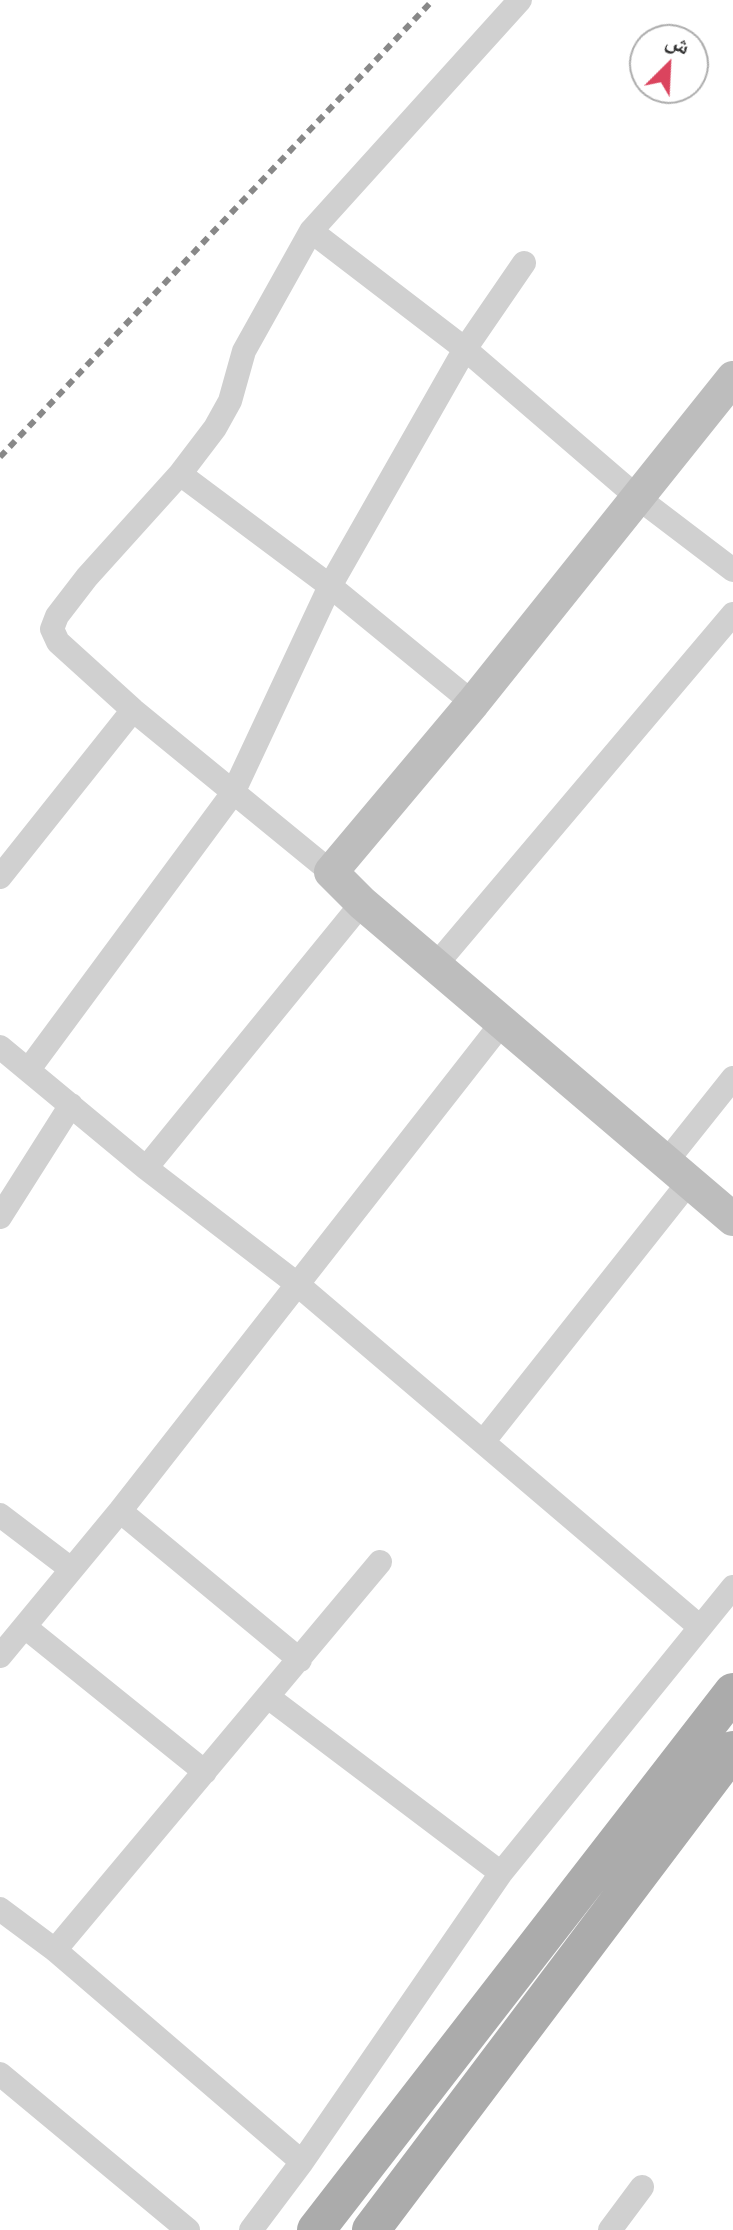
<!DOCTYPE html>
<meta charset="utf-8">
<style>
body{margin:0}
#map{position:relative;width:733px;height:2230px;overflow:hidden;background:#fff;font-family:Roboto,"Noto Naskh Arabic",sans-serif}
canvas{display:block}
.north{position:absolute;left:629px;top:24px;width:80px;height:80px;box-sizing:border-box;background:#fff;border:2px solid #adadad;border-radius:50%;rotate:24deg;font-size:22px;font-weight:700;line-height:32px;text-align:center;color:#333}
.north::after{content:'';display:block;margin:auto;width:28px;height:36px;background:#db445e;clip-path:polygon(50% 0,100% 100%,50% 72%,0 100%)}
</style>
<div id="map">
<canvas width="733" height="2230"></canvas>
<div class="north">ش</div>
</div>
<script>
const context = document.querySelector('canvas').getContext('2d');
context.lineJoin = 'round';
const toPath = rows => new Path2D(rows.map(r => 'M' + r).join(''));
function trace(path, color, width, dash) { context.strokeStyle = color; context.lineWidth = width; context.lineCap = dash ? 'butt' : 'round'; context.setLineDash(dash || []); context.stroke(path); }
const street = toPath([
 [311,231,465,349,637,497,733,570],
 [180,474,330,586,473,703],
 [331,872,133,710,58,642,52,629,57,616,87,577,180,474,215,428,230,401,244,351,311,231,520,0],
 [0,877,133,710],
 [435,966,733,614],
 [0,1047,146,1168,297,1284,700,1627],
 [29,1069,233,793,330,586,465,349,524,263],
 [666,1162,733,1078],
 [146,1168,362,903],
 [0,1217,71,1105],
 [483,1442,689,1182],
 [120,1511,300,1660],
 [0,1515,71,1569],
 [25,1627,205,1772],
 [0,1656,120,1511,502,1023],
 [268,1697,501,1873],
 [0,1909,55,1950,302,2162],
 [55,1950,380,1562],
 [0,2074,188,2230],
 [251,2230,302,2162,501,1873,733,1587],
 [610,2230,642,2187]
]);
const secondary = toPath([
 [733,378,473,703,331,872,362,903,733,1219]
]);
const primary = toPath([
 [316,2230,733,1692],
 [371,2230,733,1750]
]);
const rail = toPath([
 [0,457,433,0]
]);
trace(street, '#d0d0d0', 24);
trace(secondary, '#bdbdbd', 34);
trace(primary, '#ababab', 38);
trace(rail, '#888', 6, [8, 6]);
</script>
